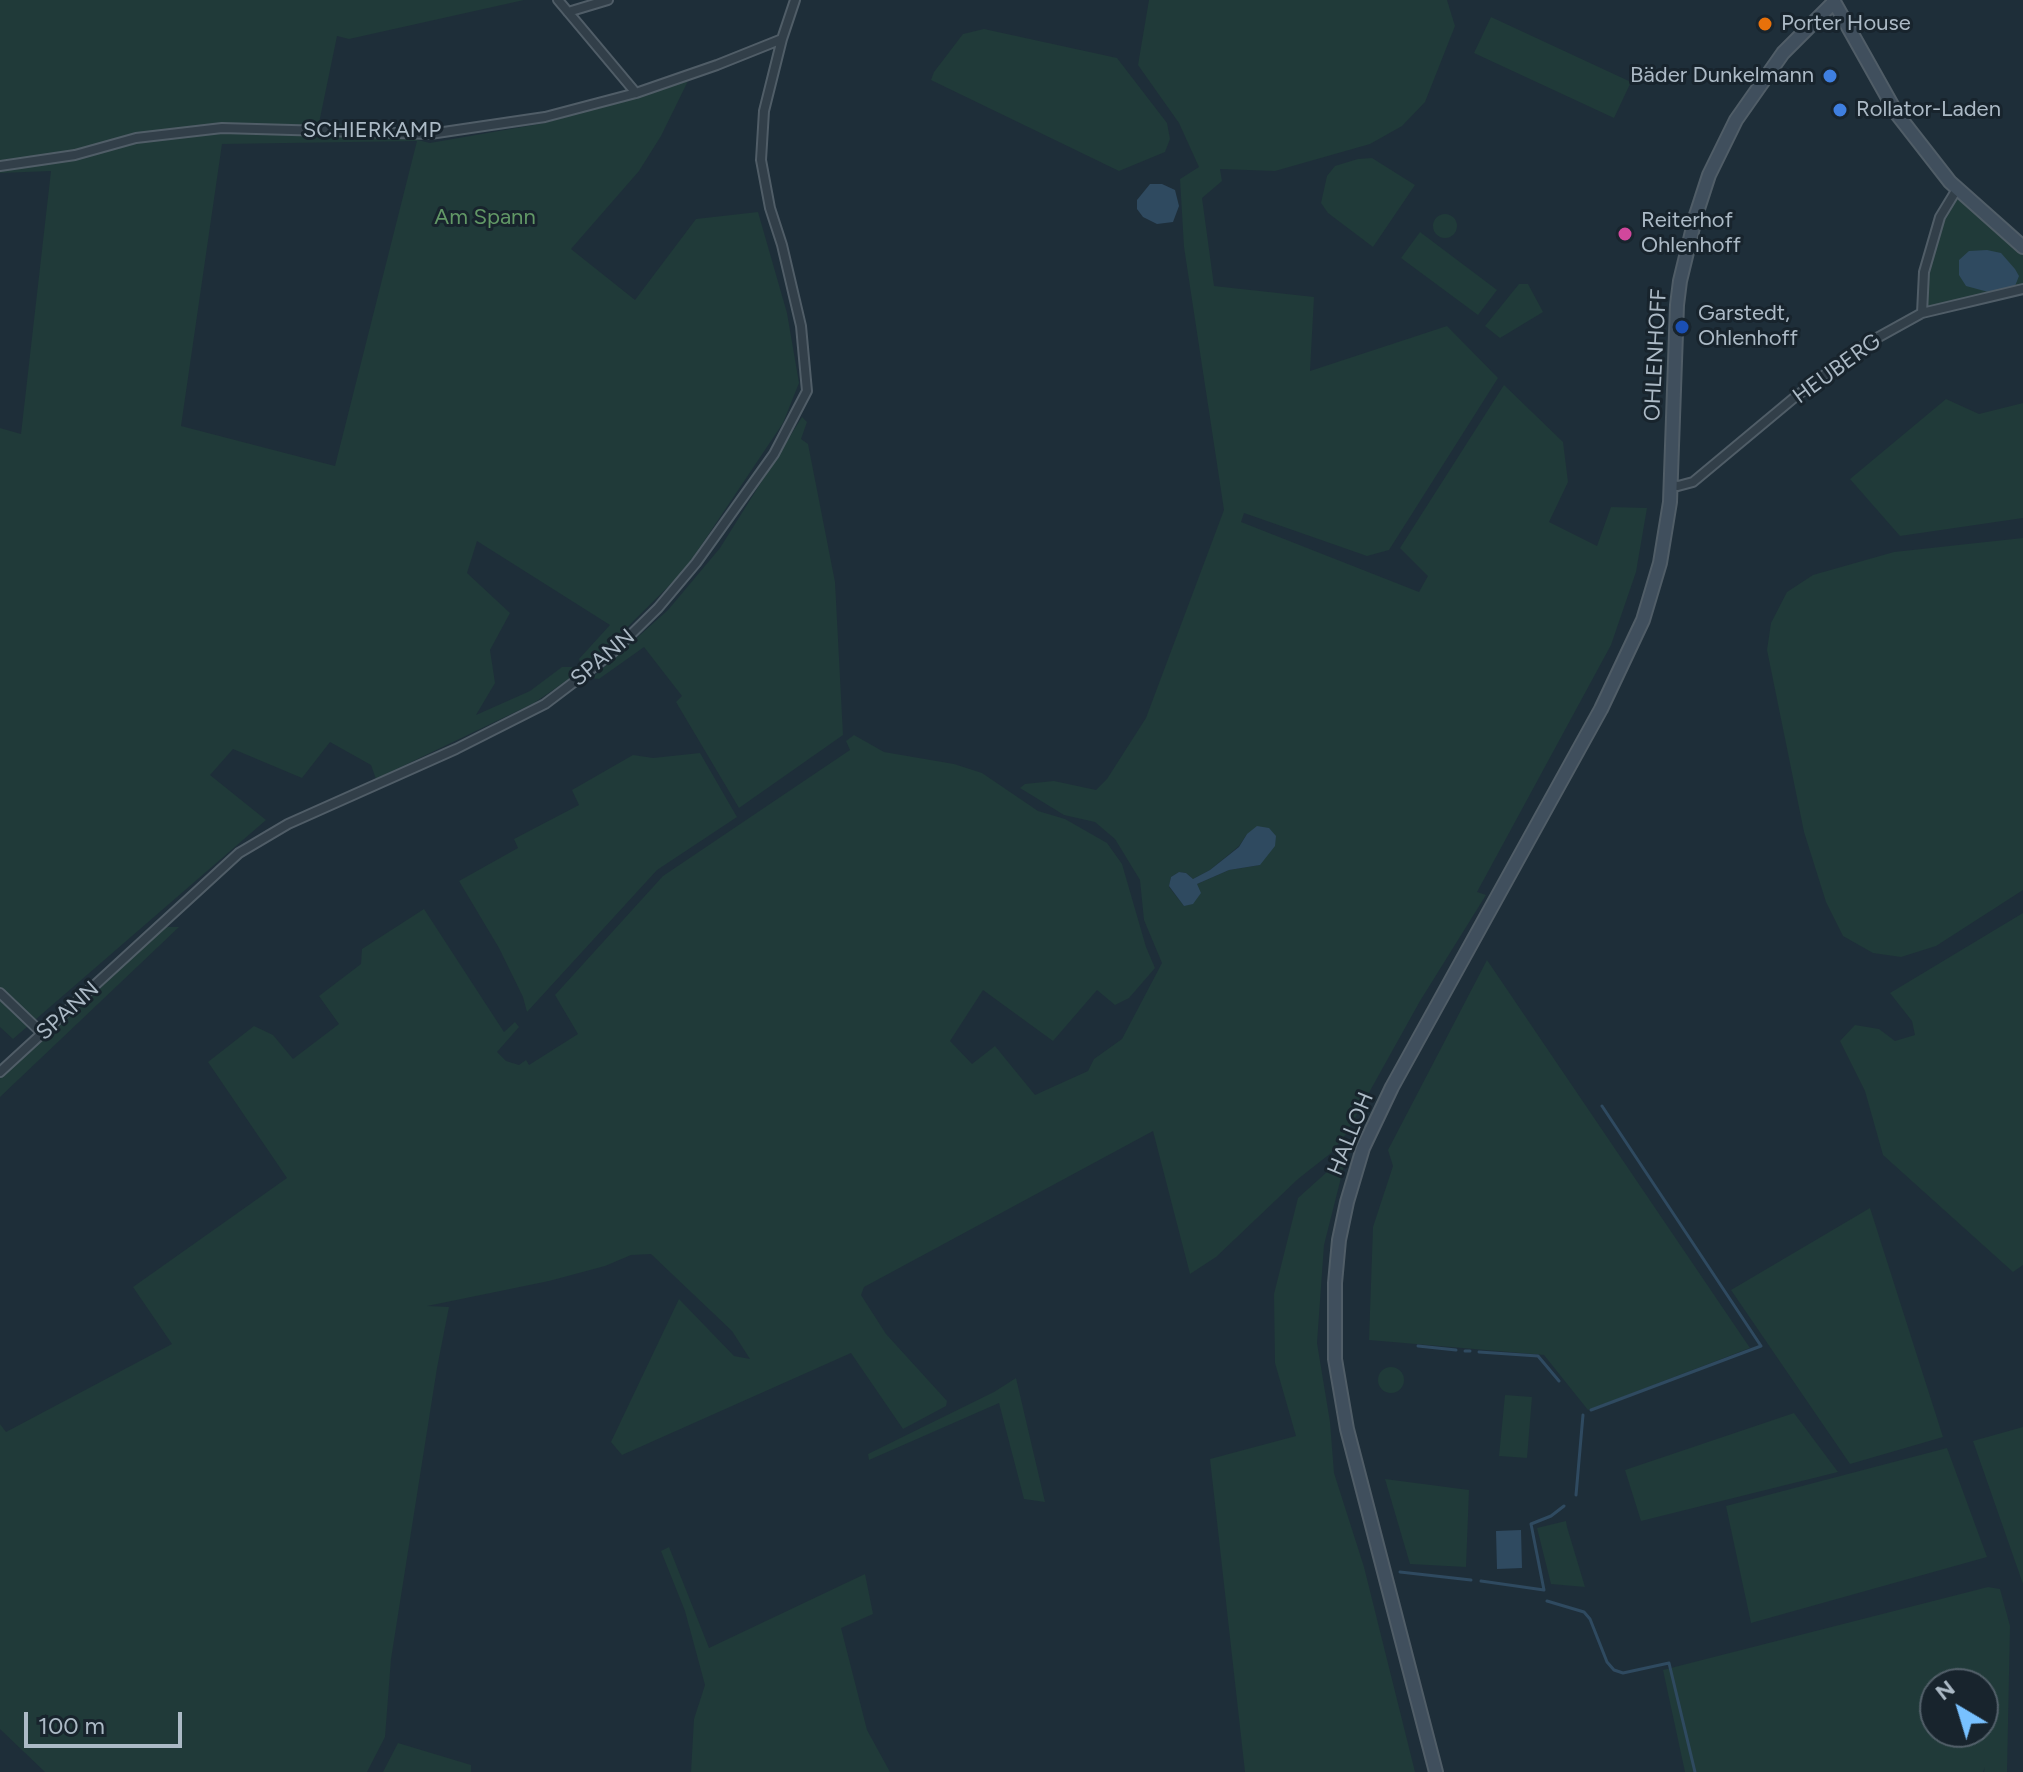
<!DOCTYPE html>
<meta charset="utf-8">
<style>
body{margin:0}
#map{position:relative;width:2023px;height:1772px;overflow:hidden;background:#1e2e39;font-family:Figtree,sans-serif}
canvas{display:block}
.north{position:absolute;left:1919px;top:1668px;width:80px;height:80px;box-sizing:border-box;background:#18242d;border:2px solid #53606a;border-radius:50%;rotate:322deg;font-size:22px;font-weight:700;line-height:32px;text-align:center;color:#acbac6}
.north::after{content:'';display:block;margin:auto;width:28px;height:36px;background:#78c1ff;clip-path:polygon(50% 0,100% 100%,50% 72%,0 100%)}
.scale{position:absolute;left:24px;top:1712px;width:158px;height:36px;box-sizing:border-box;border:4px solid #acbac6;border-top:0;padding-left:10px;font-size:24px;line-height:28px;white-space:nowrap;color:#acbac6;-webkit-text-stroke:6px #18242d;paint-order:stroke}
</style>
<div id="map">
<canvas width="2023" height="1772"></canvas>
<div class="north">N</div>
<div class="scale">100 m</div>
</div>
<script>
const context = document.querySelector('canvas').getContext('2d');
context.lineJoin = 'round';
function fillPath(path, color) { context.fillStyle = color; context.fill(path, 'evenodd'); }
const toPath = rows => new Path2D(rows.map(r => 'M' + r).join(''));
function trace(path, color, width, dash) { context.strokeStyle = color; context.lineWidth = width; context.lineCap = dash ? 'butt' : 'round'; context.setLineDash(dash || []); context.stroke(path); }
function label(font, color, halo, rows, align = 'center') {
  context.font = font + ' Figtree,sans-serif'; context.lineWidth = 6; context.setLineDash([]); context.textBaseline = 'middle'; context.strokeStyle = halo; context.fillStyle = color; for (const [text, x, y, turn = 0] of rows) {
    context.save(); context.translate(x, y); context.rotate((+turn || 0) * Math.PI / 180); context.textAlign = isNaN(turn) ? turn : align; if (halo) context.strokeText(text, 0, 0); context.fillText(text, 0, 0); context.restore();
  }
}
const green = toPath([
 [0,0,524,0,349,39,337,36,319,123,432,129,418,140,430,143,545,123,688,81,661,136,639,171,571,249,635,300,696,219,758,212,787,313,799,383,783,423,684,571,590,664,581,665,579,659,610,625,477,541,467,573,510,613,490,650,495,683,476,715,530,691,562,667,572,667,575,675,534,703,376,779,371,765,330,742,302,778,233,749,210,775,266,820,13,1039,0,1027,0,428,21,434,51,171,0,173],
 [417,141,335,466,181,426,222,144],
 [1149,0,1447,0,1455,26,1425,102,1402,126,1370,144,1275,171,1220,169,1222,181,1202,198,1214,286,1314,297,1310,371,1447,326,1498,378,1389,550,1367,556,1244,513,1241,522,1419,592,1428,576,1400,548,1504,385,1563,442,1568,482,1549,522,1597,546,1611,507,1647,508,1636,572,1611,645,1477,892,1486,895,1420,1001,1346,1134,1331,1153,1298,1179,1216,1257,1190,1274,1153,1131,864,1287,861,1295,886,1334,947,1401,946,1406,903,1429,851,1353,622,1455,611,1442,679,1299,734,1356,750,1359,732,1331,651,1254,631,1255,605,1266,549,1281,427,1306,449,1307,437,1368,391,1659,385,1737,367,1772,45,1772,0,1729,0,1424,6,1432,172,1344,133,1287,287,1178,208,1062,254,1026,273,1035,293,1059,339,1024,319,996,361,964,362,949,424,909,504,1032,515,1022,519,1027,497,1052,506,1061,519,1065,526,1060,529,1065,578,1034,555,995,663,876,850,750,846,741,854,735,884,752,954,764,982,773,1038,811,1065,819,1107,843,1122,864,1146,947,1155,968,1129,998,1115,1005,1097,990,1053,1041,983,990,950,1041,972,1064,995,1046,1035,1095,1088,1071,1094,1059,1122,1039,1162,963,1144,920,1140,880,1115,839,1095,822,1064,815,1020,788,1025,784,1054,781,1096,790,1107,779,1146,718,1224,510,1184,247,1180,179,1199,167,1179,123,1138,65],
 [1247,834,1260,865,1229,870,1197,884,1184,906,1169,887,1171,877,1179,872,1186,873,1193,879,1210,870,1239,846],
 [1491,17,1631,82,1614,118,1474,53],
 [984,29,1117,58,1167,123,1170,139,1165,152,1119,171,931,80,934,72,963,34],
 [1372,158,1415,185,1373,247,1328,213,1321,203,1327,176,1335,166,1358,159],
 [1958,197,2023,253,2023,286,1927,310,1927,275,1943,217],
 '1433 226a12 12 0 1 1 24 0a12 12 0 1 1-24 0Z',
 [1420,232,1497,290,1478,315,1401,258],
 [1519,284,1528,284,1543,312,1500,338,1485,326],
 [1946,399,1979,414,2023,403,2023,518,1900,536,1850,479],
 [802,417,807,422,801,439,808,444,835,582,843,735,739,808,676,702,682,696,644,647,599,679,592,678,668,610,720,548],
 [2023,538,2023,890,1936,946,1901,957,1873,953,1843,936,1826,902,1804,832,1767,650,1771,623,1787,592,1813,575,1894,552],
 [700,753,737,817,657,870,527,1012,523,997,499,948,459,881,518,848,514,839,579,805,572,790,633,755,653,758],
 [2023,913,2023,1265,2013,1272,1883,1155,1865,1091,1840,1041,1855,1025,1879,1029,1895,1041,1915,1035,1912,1021,1890,993],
 [166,927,179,927,0,1097,0,1078],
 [1487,960,1750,1348,1588,1410,1544,1355,1369,1340,1373,1227,1393,1166,1388,1150],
 [1347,1154,1324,1245,1317,1343,1330,1422,1334,1473,1364,1567,1415,1772,1245,1772,1210,1459,1296,1436,1275,1363,1274,1294,1298,1198],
 [1870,1208,1943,1437,1850,1464,1731,1290],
 '1378 1380a13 13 0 1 1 26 0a13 13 0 1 1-26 0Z',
 [1016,1378,1045,1502,1024,1499,999,1403,869,1460,868,1454,994,1392],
 [1505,1395,1532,1397,1527,1458,1499,1456],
 [1794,1413,1838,1472,1641,1521,1625,1470],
 [2023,1427,2023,1584,1973,1441],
 [1947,1448,1987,1557,1751,1623,1726,1506],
 [1385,1479,1469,1490,1466,1567,1410,1564],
 [1566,1521,1567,1527,1585,1587,1551,1584,1537,1528],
 [669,1547,709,1648,865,1574,873,1614,841,1628,867,1730,890,1772,691,1772,694,1719,705,1685,685,1611,661,1551],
 [1988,1587,2000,1589,2010,1626,2007,1772,1984,1772,1985,1767,1983,1772,1685,1772,1663,1670],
 [1935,1684,1983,1684,1983,1732,1935,1732],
 [398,1743,471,1765,471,1772,383,1772]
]);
const water = toPath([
 [1150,184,1162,184,1175,190,1179,206,1173,222,1157,224,1143,217,1137,209,1137,200],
 [1987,250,2001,253,2015,269,2019,276,2015,286,2001,292,1992,293,1966,286,1959,275,1959,260,1969,251],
 [1257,826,1269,828,1276,836,1275,846,1260,865,1229,870,1197,884,1201,893,1193,904,1184,906,1169,886,1171,877,1179,872,1186,873,1193,879,1210,870,1239,847,1247,834],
 [1521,1530,1522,1568,1497,1569,1496,1531]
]);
const stream = toPath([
 [1418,1346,1456,1350],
 [1465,1351,1470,1351],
 [1479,1352,1538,1356,1559,1381],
 [1591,1410,1761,1346,1602,1106],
 [1576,1495,1583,1415],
 [1400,1572,1471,1580],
 [1481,1581,1544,1590,1531,1524,1551,1516,1564,1506],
 [1547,1601,1584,1612,1590,1619,1607,1662,1614,1670,1623,1673,1669,1663,1695,1772]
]);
const minor = toPath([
 [558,0,636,93],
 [568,12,608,0],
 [0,166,75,155,136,138,222,128,430,134,545,117,636,93,717,65,782,39],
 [1922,313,1924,272,1940,217,1957,189],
 [1671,485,1678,486,1693,482,1795,397,1866,344,1922,313,2023,289],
 [0,993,43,1034],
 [0,1072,239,853,288,824,456,749,545,704,611,654,658,608,696,563,774,454,807,391,801,326,782,245,770,208,761,160,764,111,782,39,795,0]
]);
const secondary = toPath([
 [1833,0,1897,114,1950,182,2023,247],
 [1436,1772,1347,1429,1335,1359,1335,1283,1339,1240,1347,1202,1363,1148,1392,1087,1601,709,1643,620,1660,563,1670,502,1677,305,1680,281,1696,215,1709,175,1736,120,1783,53,1834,2]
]);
const markers = [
 [1765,24,8,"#e8710a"],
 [1830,76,8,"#3f7fe0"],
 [1840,110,8,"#3f7fe0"],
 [1625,234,8,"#d1479c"],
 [1682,327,8,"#1a4fb4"]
];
const poiNames = [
 ["Porter House",1781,24],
 ["Bäder Dunkelmann",1814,76,"right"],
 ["Rollator-Laden",1856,110],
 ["Reiterhof",1641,221],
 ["Ohlenhoff",1641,246],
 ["Garstedt,",1698,314],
 ["Ohlenhoff",1698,339]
];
const streetNames = [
 ["SCHIERKAMP",372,131],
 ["OHLENHOFF",1656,355,-87],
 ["HEUBERG",1837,369,-36],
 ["SPANN",603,658,-40],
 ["SPANN",68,1011,-42],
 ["HALLOH",1351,1134,-68]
];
const parkNames = [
 ["Am Spann",485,218]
];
fillPath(green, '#203a39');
fillPath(water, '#2f4a60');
trace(stream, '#2f4a60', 3);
trace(minor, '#505d67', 12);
trace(secondary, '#505d67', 16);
trace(minor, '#323f49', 8);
trace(secondary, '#404f5d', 12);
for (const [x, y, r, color] of markers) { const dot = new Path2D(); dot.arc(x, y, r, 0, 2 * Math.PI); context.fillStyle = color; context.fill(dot); trace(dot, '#18242d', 3); }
label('22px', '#acbac6', '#18242d', poiNames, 'left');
label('22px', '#acbac6', '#18242d', streetNames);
label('22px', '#629866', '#18242d', parkNames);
</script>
